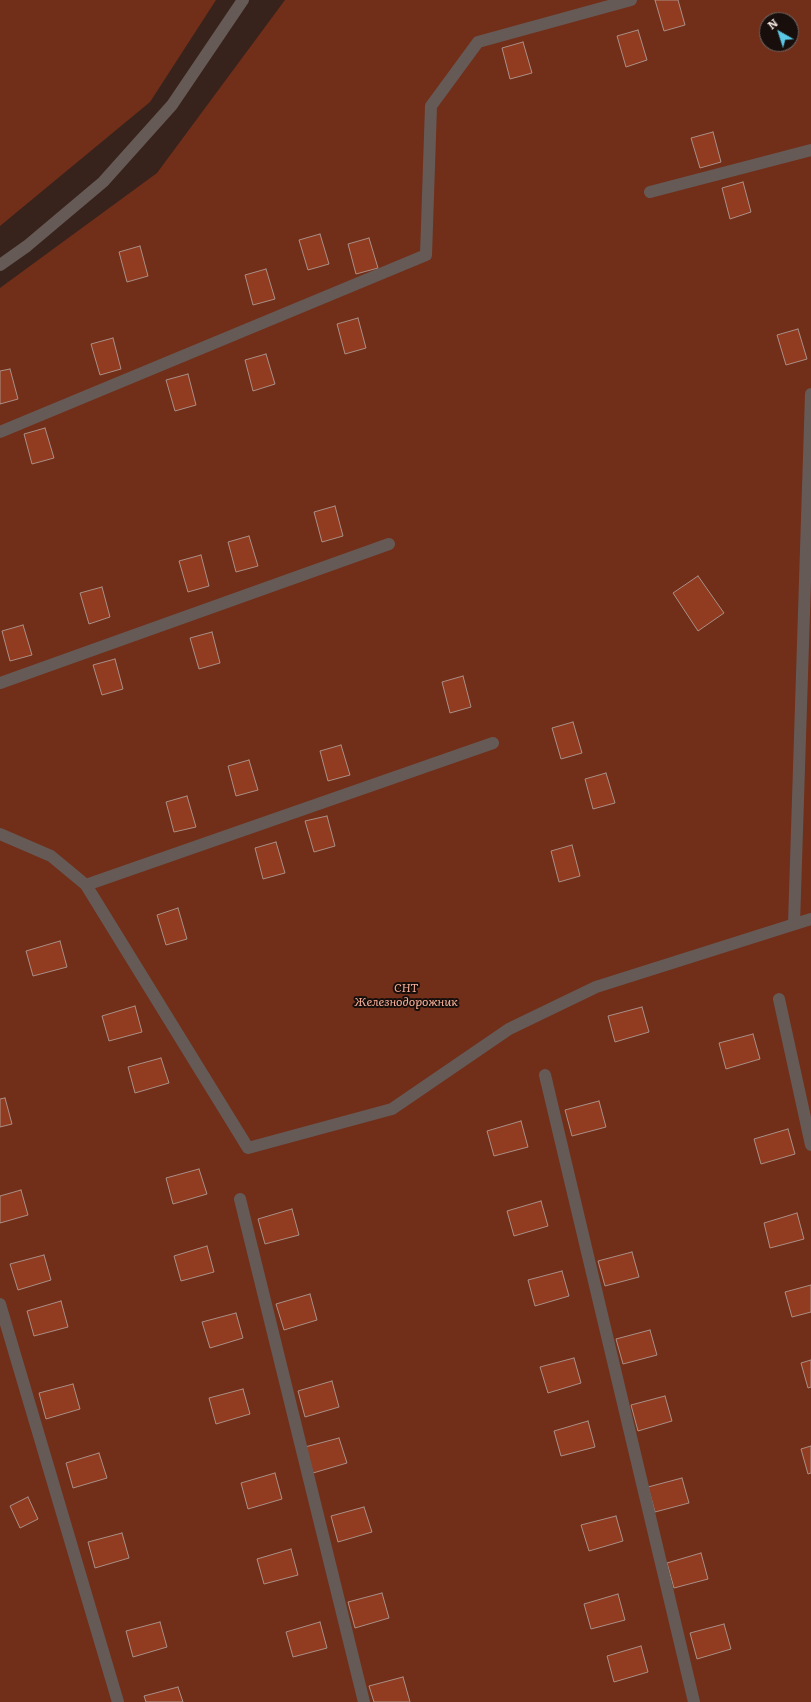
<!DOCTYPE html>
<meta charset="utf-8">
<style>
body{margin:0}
#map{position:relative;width:811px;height:1702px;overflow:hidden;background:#38231c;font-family:Literata,serif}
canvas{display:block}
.north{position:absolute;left:759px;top:12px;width:40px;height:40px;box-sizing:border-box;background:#180f0c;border:1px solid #706561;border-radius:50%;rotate:321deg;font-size:11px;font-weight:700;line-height:16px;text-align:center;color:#f4e5e0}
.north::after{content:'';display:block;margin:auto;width:14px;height:18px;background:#5ac8e6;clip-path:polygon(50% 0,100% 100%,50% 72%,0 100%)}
</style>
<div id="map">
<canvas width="811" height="1702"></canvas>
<div class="north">N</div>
</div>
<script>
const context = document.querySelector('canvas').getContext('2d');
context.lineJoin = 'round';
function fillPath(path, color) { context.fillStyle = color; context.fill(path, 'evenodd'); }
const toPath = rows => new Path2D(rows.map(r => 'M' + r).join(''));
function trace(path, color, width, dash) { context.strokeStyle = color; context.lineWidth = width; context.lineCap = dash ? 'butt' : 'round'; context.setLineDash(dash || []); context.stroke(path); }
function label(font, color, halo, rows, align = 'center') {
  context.font = font + ' Literata,serif'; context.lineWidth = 4; context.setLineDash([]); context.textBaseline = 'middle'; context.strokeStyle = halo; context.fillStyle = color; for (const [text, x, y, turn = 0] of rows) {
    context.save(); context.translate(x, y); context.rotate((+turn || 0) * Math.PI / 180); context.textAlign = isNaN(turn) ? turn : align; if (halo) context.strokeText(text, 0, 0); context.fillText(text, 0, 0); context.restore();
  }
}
const green = toPath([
 [0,0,216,0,150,102,0,226],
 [285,0,811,0,811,1702,0,1702,0,288,157,173],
 [767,20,791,20,791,44,767,44]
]);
const building = toPath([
 [655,0,678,0,685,25,664,31,655,0],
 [638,30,647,60,626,67,617,36,638,30],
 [523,42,532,73,510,79,502,48,523,42],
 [713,132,721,162,700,168,691,138,713,132],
 [743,182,751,212,730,219,722,188,743,182],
 [320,234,329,264,308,270,299,240,320,234],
 [369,238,378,268,356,274,348,244,369,238],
 [140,246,148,276,127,282,119,252,140,246],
 [266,269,275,299,253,305,245,275,266,269],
 [358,318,366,348,345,354,337,324,358,318],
 [798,329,807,359,786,365,777,335,798,329],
 [113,338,121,369,100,375,91,344,113,338],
 [266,354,275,384,253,391,245,360,266,354],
 [10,369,18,399,0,404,0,371,10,369],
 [188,374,196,405,175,411,166,380,188,374],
 [45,428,54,458,32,464,24,434,45,428],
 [335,506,343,536,322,542,314,512,335,506],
 [249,536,258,566,236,572,228,542,249,536],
 [201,555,209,586,188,592,179,561,201,555],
 [698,576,724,613,698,631,673,593,698,576],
 [102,587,110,617,89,624,80,593,102,587],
 [23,625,32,655,10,661,2,631,23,625],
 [212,632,220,663,199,669,190,638,212,632],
 [115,659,123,689,102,695,93,665,115,659],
 [463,676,471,707,450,713,442,682,463,676],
 [573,722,582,753,561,759,552,728,573,722],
 [341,745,350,775,328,781,320,751,341,745],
 [249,760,258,790,236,796,228,766,249,760],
 [606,773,615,803,593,809,585,779,606,773],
 [187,796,196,827,174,832,166,802,187,796],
 [327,816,335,846,314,852,305,821,327,816],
 [276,842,285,873,263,879,255,848,276,842],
 [572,845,580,876,559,882,551,851,572,845],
 [178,908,187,939,166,945,157,915,178,908],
 [60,941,67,967,33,976,26,951,60,941],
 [135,1006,142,1032,109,1041,102,1016,135,1006],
 [642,1007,649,1032,615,1042,608,1016,642,1007],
 [753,1034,760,1059,726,1069,719,1043,753,1034],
 [161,1058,169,1083,135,1093,128,1067,161,1058],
 [5,1098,12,1124,0,1127,0,1099,5,1098],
 [599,1101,606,1127,572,1136,565,1110,599,1101],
 [521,1121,528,1147,494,1156,487,1131,521,1121],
 [788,1129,795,1154,761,1164,754,1139,788,1129],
 [199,1169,207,1194,173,1204,166,1178,199,1169],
 [21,1190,28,1215,0,1223,0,1196,21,1190],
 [541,1201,548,1226,514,1236,507,1211,541,1201],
 [292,1209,299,1235,265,1244,258,1219,292,1209],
 [797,1213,804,1239,770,1248,764,1223,797,1213],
 [207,1246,214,1272,181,1281,174,1256,207,1246],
 [632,1252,639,1277,605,1286,598,1261,632,1252],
 [44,1255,51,1280,18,1290,10,1264,44,1255],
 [562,1271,569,1296,535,1306,528,1280,562,1271],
 [811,1285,811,1312,792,1317,785,1292,811,1285],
 [310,1294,317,1320,284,1330,276,1304,310,1294],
 [61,1301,68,1327,34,1336,27,1311,61,1301],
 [236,1313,243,1338,210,1348,202,1322,236,1313],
 [650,1330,657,1355,623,1364,616,1339,650,1330],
 [574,1358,581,1383,548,1393,540,1367,574,1358],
 [811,1360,811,1387,808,1388,801,1363,811,1360],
 [332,1381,339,1407,305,1417,298,1391,332,1381],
 [73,1384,80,1409,46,1419,39,1393,73,1384],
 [243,1389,250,1414,216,1424,209,1398,243,1389],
 [665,1396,672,1421,638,1431,631,1405,665,1396],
 [588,1421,595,1447,561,1456,554,1431,588,1421],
 [339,1438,347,1463,313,1473,305,1447,339,1438],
 [811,1446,811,1473,808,1474,801,1449,811,1446],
 [99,1453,107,1478,73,1488,66,1463,99,1453],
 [275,1473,282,1499,248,1509,241,1483,275,1473],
 [682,1478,689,1503,655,1512,648,1487,682,1478],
 [28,1497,38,1519,20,1528,10,1506,28,1497],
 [364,1507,372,1532,338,1542,331,1516,364,1507],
 [616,1516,623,1541,589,1551,581,1525,616,1516],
 [122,1533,129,1558,95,1568,88,1542,122,1533],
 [291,1549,298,1575,264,1584,257,1559,291,1549],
 [701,1553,708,1579,674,1588,667,1563,701,1553],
 [382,1593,389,1618,355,1628,348,1602,382,1593],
 [618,1594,625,1620,591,1629,584,1604,618,1594],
 [160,1622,167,1647,133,1657,126,1631,160,1622],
 [320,1622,327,1648,293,1657,286,1632,320,1622],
 [724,1624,731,1649,697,1659,690,1633,724,1624],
 [641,1646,648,1672,614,1682,607,1656,641,1646],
 [403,1677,410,1702,374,1702,369,1686,403,1677],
 [178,1687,183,1702,146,1702,144,1696,178,1687]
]);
const minor = toPath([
 [650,192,811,150],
 [0,265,27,246,103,182,172,105,243,0],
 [0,432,426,255,431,106,478,42,631,0],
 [0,683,389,544],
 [0,834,51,856,86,885,248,1148,392,1109,509,1029,596,987,811,919],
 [86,885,493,743],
 [794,924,811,394],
 [779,999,811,1145],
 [545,1075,694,1702],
 [240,1199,364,1702],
 [0,1304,118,1702]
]);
const parkNames = [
 ["СНТ",406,988],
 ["Железнодорожник",406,1002]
];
fillPath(green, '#712f1a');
fillPath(building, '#913c20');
trace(building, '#a98f86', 1);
trace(minor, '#665a57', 12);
label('italic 12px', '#f8b099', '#180f0c', parkNames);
</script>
